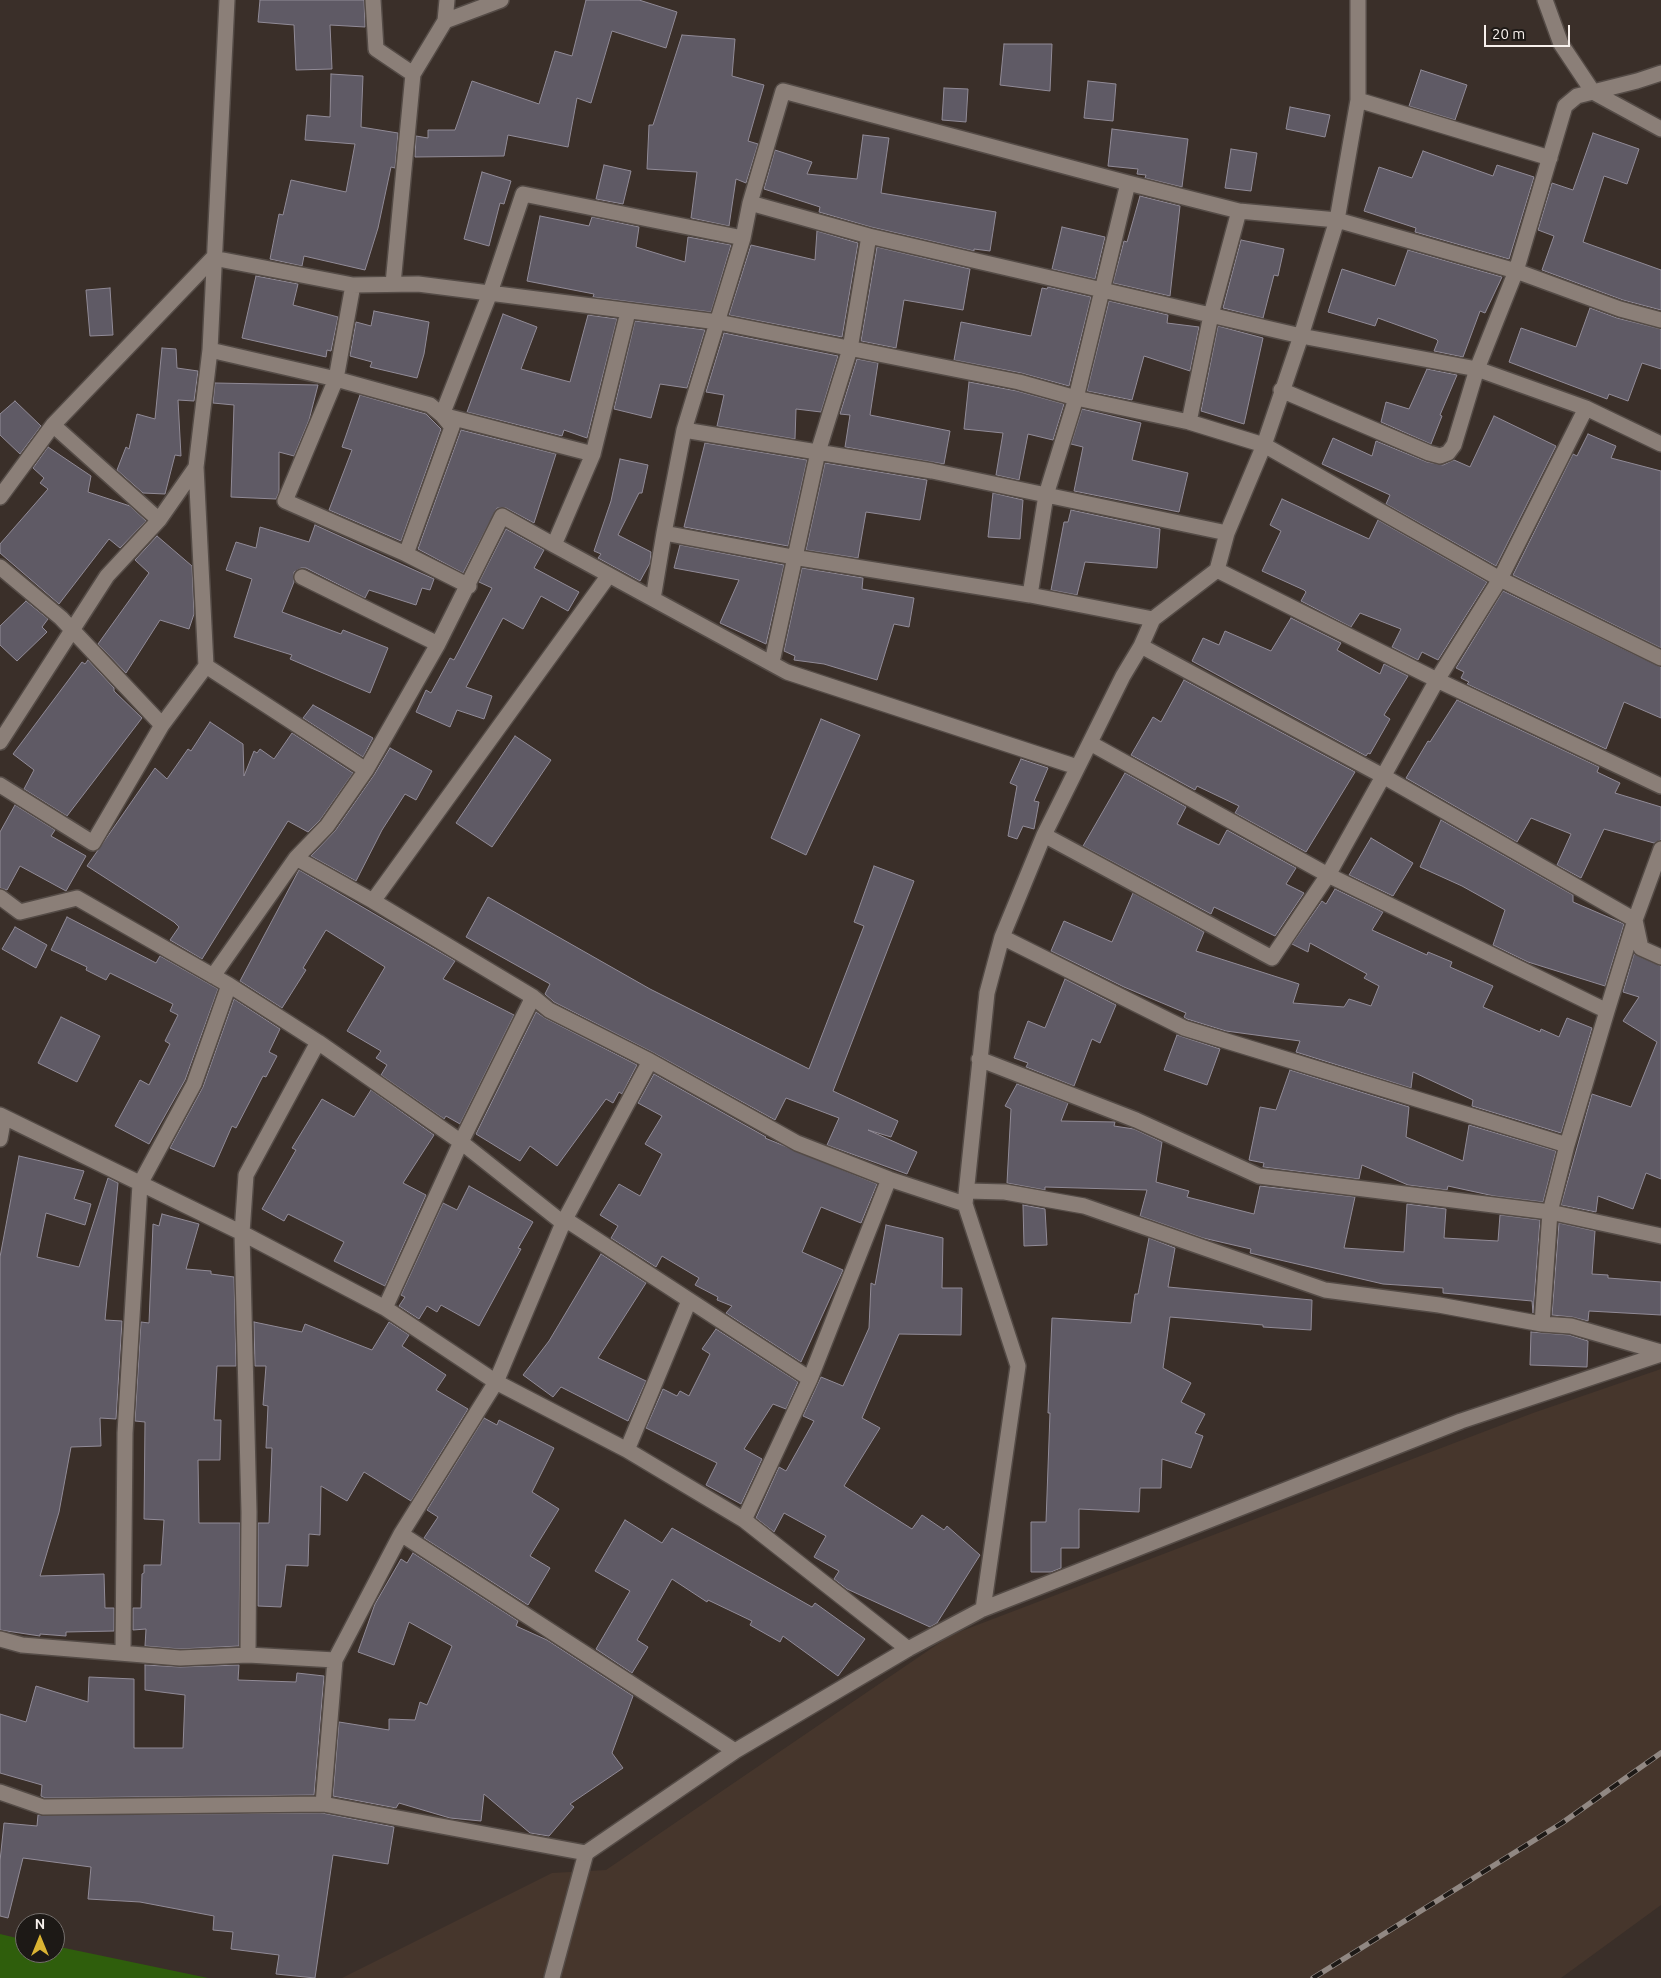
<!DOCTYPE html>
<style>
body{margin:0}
#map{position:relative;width:1661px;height:1978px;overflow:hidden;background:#3a2f29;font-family:Ubuntu,sans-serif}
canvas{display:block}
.north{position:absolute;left:15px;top:1913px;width:50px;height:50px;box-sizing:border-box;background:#1d1916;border:1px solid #746f6c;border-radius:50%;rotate:0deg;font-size:14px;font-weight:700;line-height:20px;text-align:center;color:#f7f0ec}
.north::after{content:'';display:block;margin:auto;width:18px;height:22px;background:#dab333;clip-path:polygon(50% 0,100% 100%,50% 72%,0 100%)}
.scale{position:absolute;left:1484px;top:25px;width:86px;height:22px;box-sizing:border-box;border:2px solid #f7f0ec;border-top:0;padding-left:6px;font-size:15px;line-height:18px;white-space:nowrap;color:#f7f0ec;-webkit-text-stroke:4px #1d1916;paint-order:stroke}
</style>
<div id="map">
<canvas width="1661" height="1978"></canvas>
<div class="north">N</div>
<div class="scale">20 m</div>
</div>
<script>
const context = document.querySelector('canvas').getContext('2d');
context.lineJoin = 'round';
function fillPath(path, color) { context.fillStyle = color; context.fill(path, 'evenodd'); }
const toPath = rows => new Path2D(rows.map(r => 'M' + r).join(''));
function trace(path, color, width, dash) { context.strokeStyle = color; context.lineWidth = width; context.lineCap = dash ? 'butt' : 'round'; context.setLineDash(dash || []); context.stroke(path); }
const built = toPath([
 [1661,1369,1661,1905,1561,1978,342,1978,552,1873,606,1870,951,1635,1533,1413]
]);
const green = toPath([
 [0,1934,25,1940,25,1953,55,1953,55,1946,208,1978,0,1978]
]);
const building = toPath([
 [260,0,364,0,365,27,330,25,332,69,296,70,294,25,258,22,260,0],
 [586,0,639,0,677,12,666,48,612,31,591,103,577,98,568,147,508,135,504,156,415,157,416,136,428,138,428,130,455,130,472,81,539,104,555,51,572,56,586,0],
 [682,35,735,39,732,76,764,85,748,141,758,144,746,183,736,179,729,226,691,218,697,172,647,169,649,125,653,125,682,35],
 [1004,44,1052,44,1050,91,1000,85,1004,44],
 [1421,70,1467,85,1455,120,1409,106,1421,70],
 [331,74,363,76,361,127,398,133,395,168,391,167,378,228,365,270,304,256,302,266,270,259,279,214,283,215,291,180,346,192,355,144,305,140,307,115,330,117,331,74],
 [1088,81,1116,84,1113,121,1084,118,1088,81],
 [944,88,968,89,966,122,942,120,944,88],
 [1290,107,1330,115,1325,137,1286,129,1290,107],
 [1112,129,1188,139,1182,187,1145,178,1146,175,1137,174,1138,169,1108,166,1112,129],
 [1593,133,1639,149,1627,184,1604,176,1583,242,1661,270,1661,310,1623,300,1542,270,1554,236,1538,230,1552,183,1573,190,1593,133],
 [863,135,889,138,881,193,996,212,990,251,974,249,974,251,871,227,819,212,820,207,764,189,775,150,812,162,807,174,857,179,863,135],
 [1231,149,1257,153,1251,191,1225,188,1231,149],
 [1423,151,1493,176,1497,165,1534,177,1509,259,1415,232,1416,228,1364,211,1379,167,1412,178,1423,151],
 [604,165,631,171,623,204,596,199,604,165],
 [482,172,511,181,504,204,500,203,489,246,464,239,482,172],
 [1140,196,1180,206,1170,296,1113,283,1124,241,1127,242,1140,196],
 [540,216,589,226,592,217,639,227,636,247,685,262,688,237,731,245,711,312,593,297,594,294,527,281,540,216],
 [1062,227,1105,237,1095,279,1052,269,1062,227],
 [817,231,858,243,842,337,729,315,751,245,815,260,817,231],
 [1241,240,1284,249,1278,276,1274,275,1263,318,1223,308,1241,240],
 [877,247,970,269,963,310,904,300,896,348,861,341,877,247],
 [1408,250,1502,277,1485,313,1480,311,1463,357,1434,351,1438,341,1436,339,1378,318,1375,326,1328,312,1342,269,1395,286,1408,250],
 [256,276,298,284,293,305,338,317,331,351,327,350,326,357,242,338,256,276],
 [1048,287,1091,297,1069,386,1021,373,954,360,961,322,1031,336,1042,288,1047,289,1048,287],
 [110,288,113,335,90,336,86,290,110,288],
 [1109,301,1168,315,1167,323,1199,327,1190,371,1144,356,1132,400,1087,391,1109,301],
 [1590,308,1617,318,1661,329,1661,369,1642,363,1628,401,1609,394,1607,399,1509,362,1521,328,1576,347,1590,308],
 [374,311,429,322,424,354,417,378,370,367,372,362,350,356,356,322,371,326,374,311],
 [503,314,537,327,521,369,570,382,588,315,617,319,587,438,564,430,562,436,467,412,503,314],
 [635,321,705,330,687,388,660,384,651,418,614,409,635,321],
 [1218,326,1263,338,1244,424,1201,411,1218,326],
 [724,333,838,356,821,412,796,409,795,439,717,426,724,395,706,392,724,333],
 [162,348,176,349,177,368,198,371,194,401,178,400,181,456,175,455,165,494,143,493,117,470,126,447,129,449,137,414,155,419,162,348],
 [857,359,878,363,870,415,950,431,944,464,845,447,850,415,840,414,857,359],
 [1427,369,1457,375,1440,415,1442,416,1431,444,1381,422,1386,402,1409,409,1427,369],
 [969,382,1017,391,1064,404,1053,440,1028,434,1019,480,996,475,1003,433,964,429,969,382],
 [215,383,318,385,309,420,294,456,279,452,279,492,276,499,231,497,234,405,213,403,215,383],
 [360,395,426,414,441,429,401,541,329,510,352,450,342,447,360,395],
 [15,401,41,426,20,454,0,435,0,414,15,401],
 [1082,409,1141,423,1132,460,1188,473,1179,512,1074,491,1083,447,1071,444,1082,409],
 [1494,416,1556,446,1496,566,1386,504,1390,495,1322,464,1333,438,1372,456,1376,441,1427,462,1443,465,1454,460,1470,467,1494,416],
 [461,430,556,454,534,523,506,508,497,508,463,573,418,549,461,430],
 [1588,434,1616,446,1611,458,1661,471,1661,648,1513,575,1573,454,1577,456,1588,434],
 [705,443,807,460,788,546,684,527,705,443],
 [48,447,91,476,88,492,130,506,146,521,120,548,109,539,59,604,0,553,0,544,48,489,40,483,44,478,33,468,48,447],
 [620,459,648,465,642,493,639,493,618,535,651,552,650,563,640,581,598,558,601,554,594,551,611,501,620,459],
 [825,463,927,480,920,520,866,512,858,558,806,550,825,463],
 [993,493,1023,500,1020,539,988,537,993,493],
 [1282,499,1369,539,1378,520,1487,582,1438,660,1422,652,1418,660,1392,647,1401,629,1360,613,1351,627,1301,601,1306,592,1304,590,1262,571,1281,531,1270,525,1282,499],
 [1071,510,1160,529,1157,568,1085,562,1077,595,1051,590,1064,522,1068,522,1071,510],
 [315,525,434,579,430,590,422,588,416,605,369,590,365,598,306,568,301,568,294,572,294,582,282,612,341,634,343,630,388,648,370,693,290,659,292,655,234,637,252,579,226,570,236,542,256,548,260,527,309,542,315,525],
 [506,529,544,550,534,568,579,592,568,611,541,596,523,629,503,618,466,687,492,696,484,719,457,710,450,727,416,712,426,690,431,693,450,658,454,660,492,588,479,582,506,529],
 [157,536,192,566,194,614,189,629,160,620,126,673,98,644,149,573,135,560,157,536],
 [680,545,784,565,766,644,720,623,739,580,674,568,680,545],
 [802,568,863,578,862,589,914,598,909,627,894,624,877,680,824,664,794,660,795,656,784,651,802,568],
 [1503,591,1661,667,1661,718,1624,702,1606,749,1467,684,1469,682,1461,678,1464,672,1456,668,1503,591],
 [26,601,48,619,42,627,47,632,17,661,0,645,0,626,26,601],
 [1291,618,1341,643,1337,650,1380,674,1384,664,1408,676,1384,715,1390,719,1370,754,1368,753,1366,756,1192,661,1203,638,1219,645,1225,631,1271,651,1291,618],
 [88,660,114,688,114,691,142,718,67,816,24,789,34,770,13,754,82,662,85,664,88,660],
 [1184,680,1355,772,1306,852,1235,813,1239,806,1197,786,1195,790,1131,755,1153,717,1161,722,1184,680],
 [1457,700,1599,767,1597,772,1620,783,1615,793,1661,807,1661,840,1654,843,1604,829,1581,878,1557,865,1571,834,1531,818,1517,842,1406,778,1428,741,1430,742,1457,700],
 [313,705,373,738,363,757,303,718,313,705],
 [821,719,860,735,806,855,771,838,821,719],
 [210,722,243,744,244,776,254,751,257,753,260,749,274,759,292,733,353,773,320,820,308,832,288,821,202,959,170,940,179,927,174,922,87,866,155,768,167,779,188,749,191,751,210,722],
 [515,736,551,760,492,847,456,823,515,736],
 [390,748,432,771,416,800,405,794,382,830,356,881,311,856,335,831,374,775,390,748],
 [1021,759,1048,768,1034,801,1039,802,1034,829,1023,826,1017,839,1008,836,1017,786,1010,783,1021,759],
 [1125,773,1186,807,1177,824,1219,845,1227,830,1296,868,1286,884,1304,893,1275,936,1214,907,1211,914,1083,846,1125,773],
 [15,805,55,830,51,836,86,856,66,891,20,866,7,890,0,888,0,832,15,805],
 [1441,820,1573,895,1573,902,1624,924,1605,986,1528,962,1493,945,1505,910,1462,886,1420,867,1441,820],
 [1371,838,1413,863,1393,896,1349,875,1371,838],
 [874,866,914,881,833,1091,898,1121,891,1137,868,1130,917,1152,907,1174,827,1145,839,1118,786,1098,775,1120,654,1053,554,1002,545,994,550,984,466,937,488,897,650,989,809,1069,864,926,854,922,874,866],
 [299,870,455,961,443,979,514,1015,460,1124,446,1116,444,1119,381,1075,387,1065,376,1058,381,1051,347,1031,385,967,326,930,303,968,306,970,282,1008,240,981,299,870],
 [1335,889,1383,912,1372,930,1427,955,1428,952,1452,962,1450,967,1493,986,1483,1007,1540,1032,1541,1029,1559,1037,1567,1018,1592,1028,1561,1133,1472,1106,1473,1100,1413,1072,1411,1088,1296,1052,1300,1041,1226,1031,1187,1019,1184,1017,1186,1013,1124,987,1051,951,1064,921,1112,942,1133,893,1204,932,1196,951,1299,984,1293,1003,1344,1007,1349,999,1371,1006,1379,986,1364,978,1367,974,1310,943,1308,952,1292,944,1322,901,1326,904,1335,889],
 [67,917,156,963,160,956,218,989,185,1080,149,1144,115,1126,140,1080,149,1085,170,1044,165,1041,178,1015,170,1011,173,1004,110,973,106,980,86,970,87,967,51,950,67,917],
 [15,927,47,945,36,968,2,949,15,927],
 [1634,954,1661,966,1661,1179,1646,1173,1633,1209,1598,1196,1596,1212,1561,1205,1592,1094,1631,1107,1657,1042,1623,1021,1639,997,1623,992,1634,954],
 [1065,979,1116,1005,1100,1043,1092,1039,1074,1086,1026,1067,1028,1063,1014,1058,1028,1021,1045,1028,1065,979],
 [234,999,280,1029,269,1052,277,1056,266,1077,263,1076,236,1128,232,1126,214,1167,170,1148,203,1087,234,999],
 [536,1012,545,1018,637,1065,622,1094,619,1092,613,1103,606,1099,557,1166,530,1146,520,1161,476,1134,536,1012],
 [61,1017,100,1036,77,1082,38,1063,61,1017],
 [1177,1035,1220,1049,1207,1085,1164,1070,1177,1035],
 [1290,1070,1409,1107,1406,1137,1463,1161,1469,1125,1556,1151,1543,1202,1494,1196,1448,1186,1447,1190,1408,1185,1362,1165,1359,1179,1263,1167,1264,1163,1249,1160,1260,1107,1276,1110,1290,1070],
 [654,1074,766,1137,765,1138,877,1184,861,1223,821,1207,802,1252,843,1270,801,1362,726,1313,732,1306,717,1300,718,1297,695,1285,699,1278,662,1256,656,1267,611,1238,618,1226,600,1215,619,1184,640,1196,662,1154,645,1144,662,1116,638,1103,654,1074],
 [1017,1084,1068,1103,1061,1121,1115,1122,1114,1126,1134,1129,1162,1142,1156,1182,1189,1191,1187,1197,1254,1214,1260,1186,1355,1197,1344,1248,1404,1252,1407,1204,1446,1209,1444,1238,1498,1241,1500,1215,1540,1220,1533,1313,1532,1301,1443,1293,1443,1288,1383,1284,1250,1253,1251,1249,1203,1238,1140,1216,1147,1190,1045,1187,1045,1190,1007,1183,1011,1109,1005,1106,1017,1084],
 [371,1090,434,1135,403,1183,426,1195,385,1286,334,1261,344,1242,288,1214,284,1221,262,1209,296,1150,292,1148,322,1099,354,1117,371,1090],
 [19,1156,84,1171,74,1199,91,1204,85,1225,46,1213,37,1257,79,1267,108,1178,118,1183,105,1320,122,1321,116,1419,100,1418,101,1446,71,1447,59,1512,40,1576,104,1574,105,1608,114,1608,114,1631,66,1632,66,1636,40,1634,40,1636,0,1630,0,1257,19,1156],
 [469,1186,533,1222,518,1248,521,1249,479,1326,441,1305,437,1312,427,1306,419,1319,399,1306,405,1297,401,1295,443,1203,457,1210,469,1186],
 [1023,1205,1045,1209,1047,1245,1024,1246,1023,1205],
 [162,1214,199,1224,186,1269,211,1271,211,1274,234,1277,236,1366,217,1366,214,1420,221,1420,220,1460,198,1460,199,1523,240,1523,239,1646,180,1649,145,1646,146,1629,133,1630,133,1608,141,1608,142,1574,144,1573,144,1565,161,1565,164,1520,144,1519,145,1422,135,1421,141,1322,149,1323,153,1224,159,1226,162,1214],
 [1559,1223,1595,1231,1592,1274,1608,1275,1608,1278,1661,1282,1661,1315,1589,1311,1588,1321,1572,1317,1552,1315,1559,1223],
 [886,1225,943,1238,942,1288,962,1288,961,1335,899,1334,862,1418,880,1428,844,1486,912,1529,922,1515,944,1530,947,1526,980,1555,937,1623,930,1627,847,1589,834,1579,839,1571,814,1557,826,1536,784,1513,774,1532,756,1518,779,1467,786,1471,814,1421,803,1416,821,1377,843,1386,869,1328,871,1283,875,1285,886,1225],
 [1149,1238,1175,1248,1168,1287,1312,1300,1311,1330,1263,1327,1263,1325,1170,1317,1163,1368,1191,1383,1181,1402,1205,1414,1195,1433,1203,1436,1191,1468,1162,1459,1161,1488,1140,1488,1139,1512,1079,1509,1079,1548,1061,1548,1061,1568,1051,1572,1031,1572,1031,1522,1046,1522,1050,1413,1048,1413,1052,1318,1131,1323,1135,1294,1138,1294,1149,1238],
 [601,1254,646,1283,598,1358,646,1381,628,1421,561,1387,553,1397,523,1375,549,1341,601,1254],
 [254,1322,302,1332,305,1324,372,1350,389,1322,409,1335,402,1346,446,1375,436,1390,468,1409,411,1501,364,1472,347,1501,321,1486,320,1535,309,1534,308,1566,286,1565,281,1607,258,1606,258,1523,269,1523,272,1448,266,1448,268,1406,263,1405,266,1366,255,1366,254,1322],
 [716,1329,798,1382,786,1409,773,1404,744,1449,762,1459,741,1504,706,1485,717,1463,646,1428,663,1389,677,1396,680,1391,689,1396,710,1354,702,1349,716,1329],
 [1531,1332,1569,1335,1588,1341,1587,1367,1530,1365,1531,1332],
 [484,1418,497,1425,499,1420,554,1448,532,1492,559,1509,530,1556,550,1568,528,1605,424,1538,438,1517,427,1510,484,1418],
 [625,1520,662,1543,672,1528,812,1607,815,1603,865,1639,838,1676,783,1636,780,1642,750,1625,752,1621,708,1600,707,1602,672,1579,637,1640,648,1647,632,1673,596,1649,630,1591,595,1571,625,1520],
 [413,1553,518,1621,516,1626,547,1640,633,1696,612,1753,623,1768,570,1804,574,1807,549,1836,530,1833,484,1794,481,1821,450,1818,399,1803,396,1808,333,1796,339,1722,389,1730,389,1719,415,1720,420,1702,427,1705,452,1646,409,1622,394,1665,358,1652,375,1604,401,1559,407,1563,413,1553],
 [145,1665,180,1667,239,1665,238,1680,296,1682,297,1673,324,1676,314,1795,45,1798,41,1796,42,1785,0,1773,0,1714,26,1722,36,1686,88,1702,89,1677,134,1679,134,1748,183,1748,185,1695,145,1690,145,1665],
 [322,1813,394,1827,388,1864,333,1855,315,1978,276,1974,279,1955,231,1949,233,1932,213,1930,214,1916,140,1902,88,1899,91,1867,23,1858,8,1918,0,1916,0,1861,4,1823,37,1826,38,1815,322,1813]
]);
const service = toPath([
 [552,1978,586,1853]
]);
const minor = toPath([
 [227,0,210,350,196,467,206,666,366,770],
 [373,0,376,49,413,74,393,284],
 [1545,0,1561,44,1593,92,1661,129],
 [445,21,447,0],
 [413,74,445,21,501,0],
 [1358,100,1550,158],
 [750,203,783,91,1128,183,1239,211,1337,220,1516,271,1620,309,1661,320],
 [213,258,353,285,418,284,718,322,1019,382,1076,398,1189,422,1264,445,1500,579,1661,658],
 [353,285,336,379,285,501,406,554,469,586],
 [210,350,336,379,430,405,442,415,593,454],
 [1281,390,1429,453,1440,456,1448,453,1454,445,1477,369,1516,271,1565,106,1577,96,1637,81,1661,73],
 [1189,422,1211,315,1239,211],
 [53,425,159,520],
 [684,430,932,471,1227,533],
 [0,497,53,425,213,258],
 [554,545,787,672,1077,767],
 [406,554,452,427,442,415,490,293,523,194,743,238],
 [0,567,61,618,162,725,206,666],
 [1217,570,1437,680,1661,786],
 [302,577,438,644],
 [1030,595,1046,495,1076,398,1128,183],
 [653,599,664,533],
 [1153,619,1030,595,793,557,664,533,684,430,743,238,750,203,869,236,1301,336,1477,369,1586,408,1661,444],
 [1141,646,1383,776,1635,920,1641,948,1661,957],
 [772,662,818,452,850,349,869,236],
 [0,742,107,576,159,520,196,467],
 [1090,743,1328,875,1607,1011],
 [0,785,93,843,162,725],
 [1044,835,1272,958,1328,875,1437,680,1500,579,1586,408],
 [296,858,373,901,533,997,549,1010,650,1061,797,1143,889,1179,965,1204],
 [0,897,20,912,77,898,229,985,318,1042,461,1142,563,1223,571,1223,810,1379,889,1179],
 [373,901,609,575],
 [1002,937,1184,1028,1567,1145],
 [213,976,296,858,327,826,366,770,438,644,502,516,554,545,593,454,628,312],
 [979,1059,1136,1120,1259,1176,1550,1212,1661,1236],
 [0,1115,242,1233,385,1308,496,1382,627,1450,744,1520,908,1649],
 [0,1139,4,1117],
 [967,1191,1005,1192,1084,1206,1325,1290,1439,1305,1542,1324,1571,1326,1661,1352],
 [385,1308,461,1142,533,997],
 [1542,1324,1550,1212,1567,1145,1607,1011,1635,920,1661,849],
 [627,1450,689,1301],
 [744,1520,810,1379],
 [401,1534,735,1751],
 [983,1609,1018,1366,965,1204,987,993,1002,937,1044,835,1123,676,1141,646,1153,619,1217,570,1227,533,1264,445,1301,336,1337,220,1358,100,1358,0],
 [0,1639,22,1645,180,1658,248,1655,335,1660,401,1534,496,1382,563,1223,650,1061],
 [123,1652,125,1433,140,1184,194,1084,229,985],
 [248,1655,249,1512,242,1233,246,1175,318,1042],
 [0,1792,43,1807,323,1804,586,1853,735,1751,908,1649,983,1609,1461,1421,1661,1354],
 [323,1804,335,1660]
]);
const rail = toPath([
 [1313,1978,1562,1823,1661,1753]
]);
fillPath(built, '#46362c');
fillPath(green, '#2f5e0c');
fillPath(building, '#5f5a65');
trace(building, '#918b97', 1);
trace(service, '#544b46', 18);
trace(minor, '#544b46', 18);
trace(service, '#8b7f78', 15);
trace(minor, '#8b7f78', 15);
trace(rail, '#918883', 5.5);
trace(rail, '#1d1916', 4, [11]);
</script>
